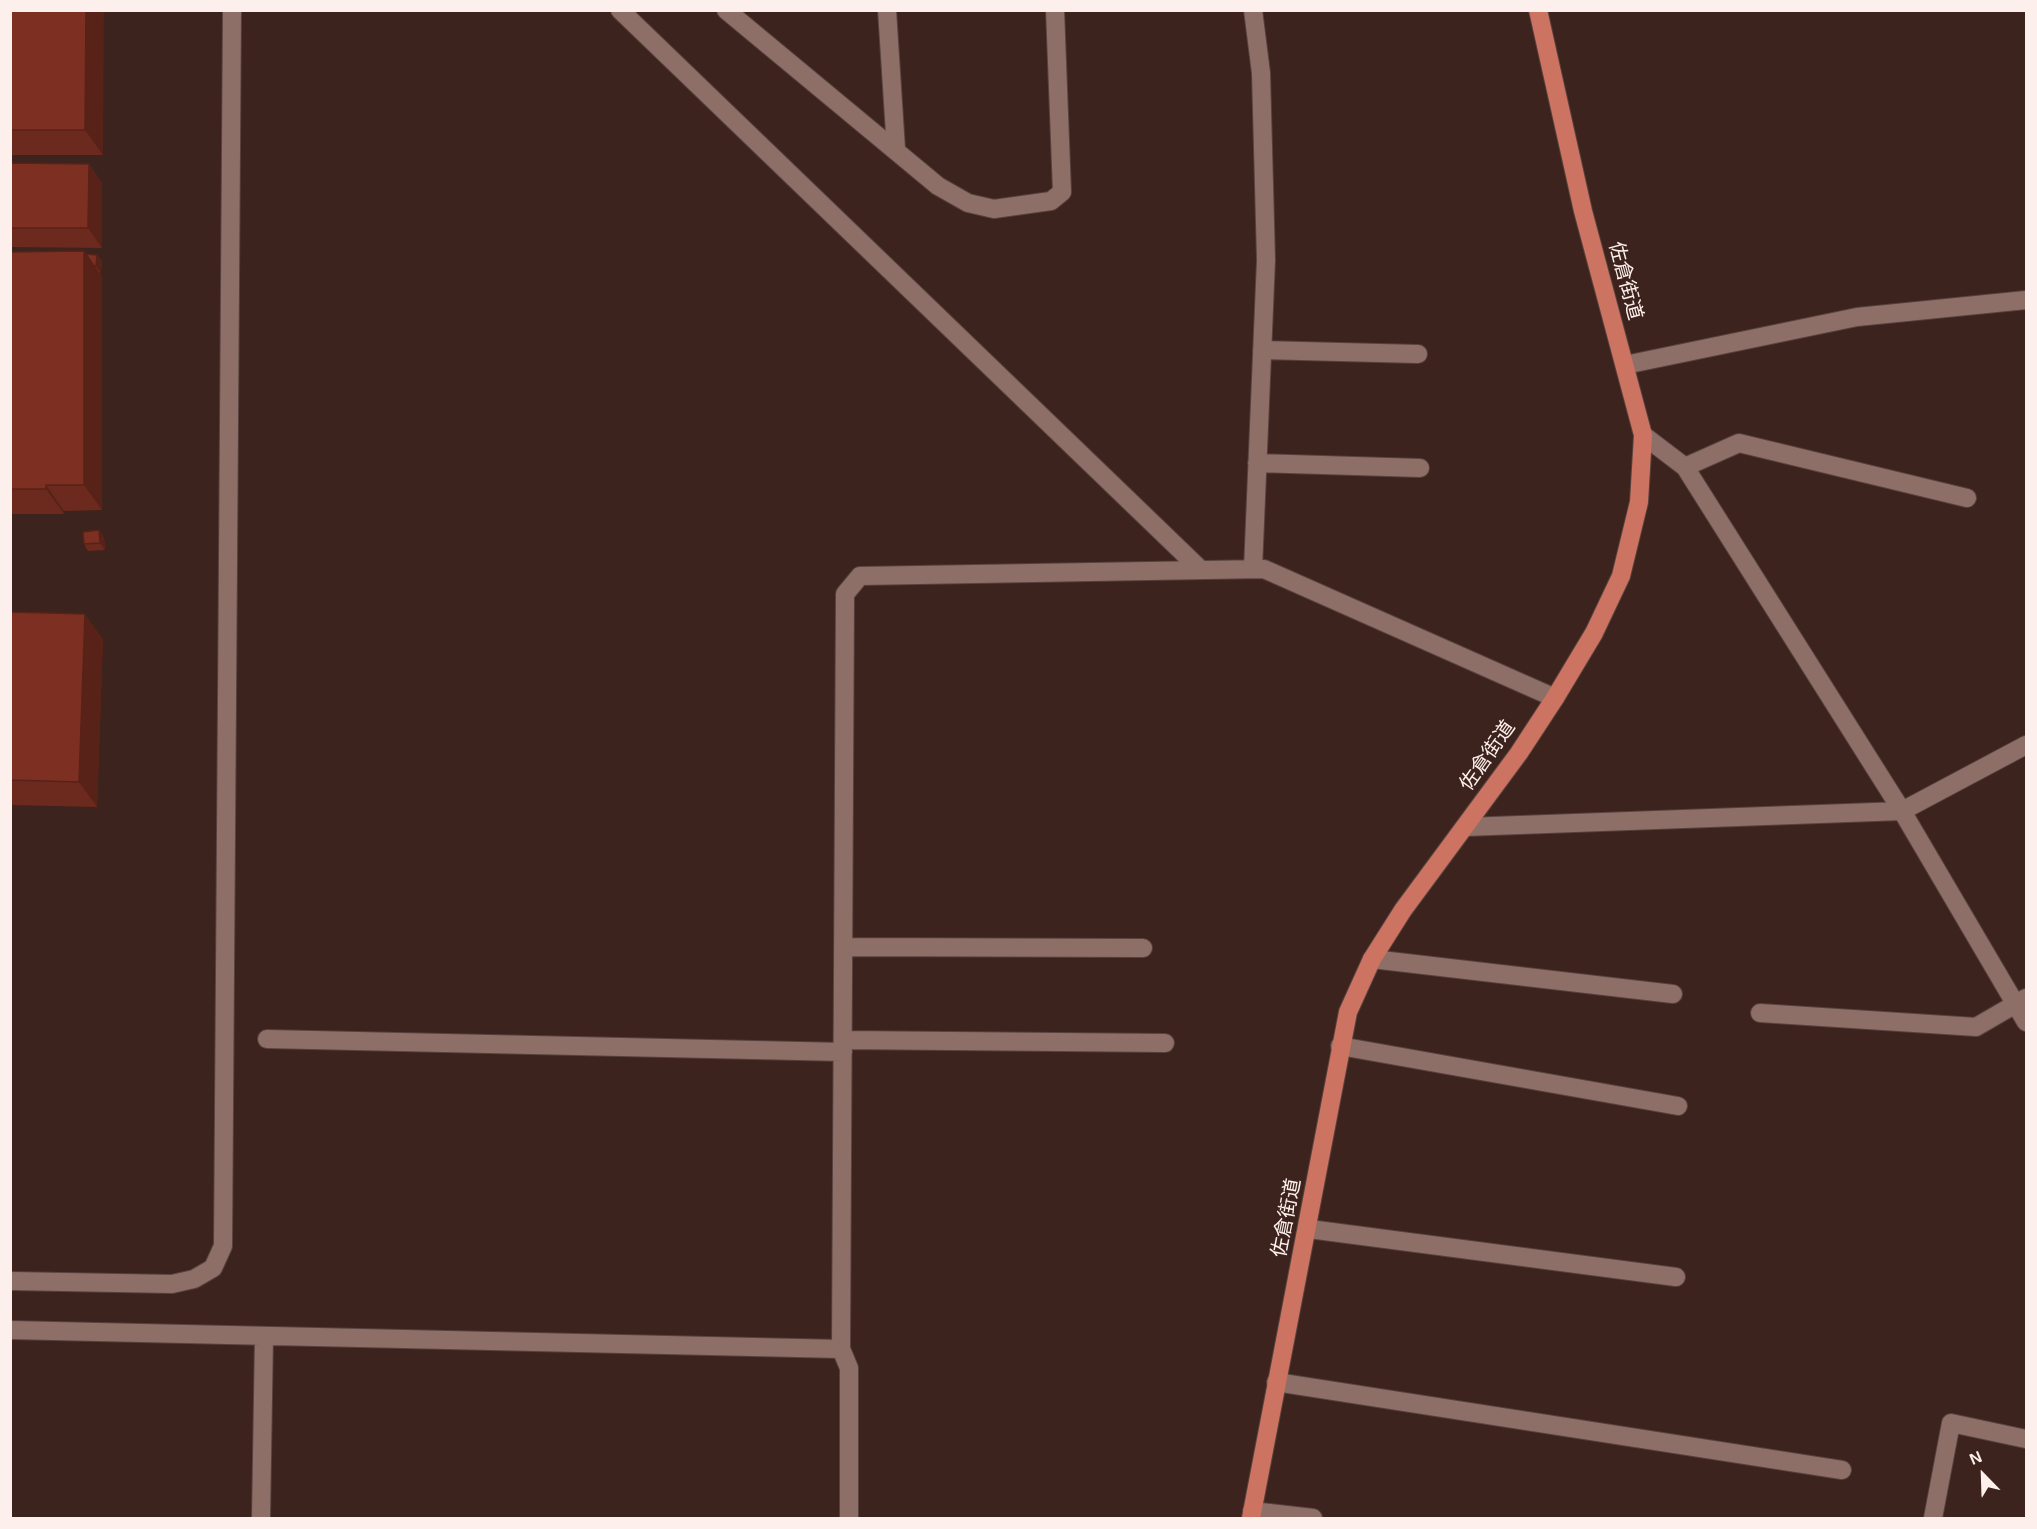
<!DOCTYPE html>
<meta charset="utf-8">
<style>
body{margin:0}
#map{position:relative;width:2037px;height:1529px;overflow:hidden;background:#3c231d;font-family:Helvetica,sans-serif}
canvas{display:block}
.frame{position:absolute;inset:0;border:12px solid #fdefec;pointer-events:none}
.north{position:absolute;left:1953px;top:1445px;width:60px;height:60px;-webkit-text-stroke:4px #3c231d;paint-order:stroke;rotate:337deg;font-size:16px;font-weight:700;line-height:24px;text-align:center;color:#fdefec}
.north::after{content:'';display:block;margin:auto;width:21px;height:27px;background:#fdefec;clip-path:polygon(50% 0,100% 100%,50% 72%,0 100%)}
</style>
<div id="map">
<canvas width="2037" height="1529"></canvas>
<div class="frame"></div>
<div class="north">N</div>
</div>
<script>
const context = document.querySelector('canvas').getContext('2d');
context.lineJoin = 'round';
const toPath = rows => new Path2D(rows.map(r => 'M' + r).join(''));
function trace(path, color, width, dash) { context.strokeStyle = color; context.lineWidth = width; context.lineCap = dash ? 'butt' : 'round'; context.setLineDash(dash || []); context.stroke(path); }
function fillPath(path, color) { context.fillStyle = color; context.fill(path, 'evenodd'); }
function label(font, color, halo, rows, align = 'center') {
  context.font = font + ' Helvetica,"Noto Sans JP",sans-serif'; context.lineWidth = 4.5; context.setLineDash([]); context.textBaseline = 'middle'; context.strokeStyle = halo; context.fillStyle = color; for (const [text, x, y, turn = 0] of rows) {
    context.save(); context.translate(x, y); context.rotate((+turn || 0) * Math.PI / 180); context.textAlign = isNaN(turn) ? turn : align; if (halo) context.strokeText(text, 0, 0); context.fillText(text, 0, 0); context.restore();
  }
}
const minor = toPath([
 [620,10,1201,570],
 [726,10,938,186,968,203,994,209,1051,201,1062,192,1055,10],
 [887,10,896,149],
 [1262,350,1418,354],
 [1625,365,1857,317,2026,300],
 [1643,435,1685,467,1902,811,2026,1022],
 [1257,463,1420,468],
 [1685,467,1739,443,1967,498],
 [1253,569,1266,260,1261,73,1253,10],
 [1465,827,1902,811,2026,745],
 [844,947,1143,948],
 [1372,959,1673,994],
 [1760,1013,1976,1027,2026,998],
 [267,1039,843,1052],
 [843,1040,1165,1043],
 [1340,1046,1678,1106],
 [1309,1229,1676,1277],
 [10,1281,172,1284,194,1279,213,1268,223,1246,232,10],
 [10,1330,841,1349,845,594,860,576,1264,569,1555,698],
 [841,1349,849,1368,849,1518],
 [1276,1382,1842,1470],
 [1252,1511,1313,1518],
 [261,1518,264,1336],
 [1933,1518,1951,1423,2026,1439]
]);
const major = toPath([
 [1251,1518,1348,1012,1372,959,1403,910,1519,753,1555,698,1594,633,1621,576,1639,502,1643,435,1583,211,1538,10]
]);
const wall = toPath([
 [10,10,103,155,10,155],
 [10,163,89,164,102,183,102,248,10,247],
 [84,251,86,254,97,255,102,261,101,273,99,272,102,277,102,510,64,511,64,514,11,514,10,252],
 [104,537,105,550,88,551,84,544],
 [10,612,103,639,97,807,10,805]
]);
const shadedWall = toPath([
 [86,10,104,10,103,155,85,130],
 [89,164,102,183,102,248,88,228],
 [84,251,102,277,102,510,84,485],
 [97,255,102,261,101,273,96,266],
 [46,485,64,511,64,514,46,489],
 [99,530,104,537,105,550,100,543],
 [85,614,103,639,97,807,79,782],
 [10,1142,12,1144,11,1179,10,1179]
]);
const building = toPath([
 [10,10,86,10,85,130,10,130,10,10],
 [10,163,89,164,88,228,10,228,10,163],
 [84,251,84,485,46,485,46,489,10,489,10,252,84,251],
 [86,254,97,255,96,266,94,266,86,254],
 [99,530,100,543,84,544,83,532,99,530],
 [10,612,85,614,79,782,10,780,10,612]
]);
const streetNames = [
 ["佐倉街道",1625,281,75],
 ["佐倉街道",1488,756,-55],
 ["佐倉街道",1287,1218,-79]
];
trace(minor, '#57423e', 20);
trace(major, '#57423e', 20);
trace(minor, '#8e6f68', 18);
trace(major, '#cd7361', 18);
fillPath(wall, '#6c291d');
fillPath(shadedWall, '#582218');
fillPath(building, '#7d3022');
trace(building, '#582218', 1.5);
label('20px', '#fdefec', '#3c231d', streetNames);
</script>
